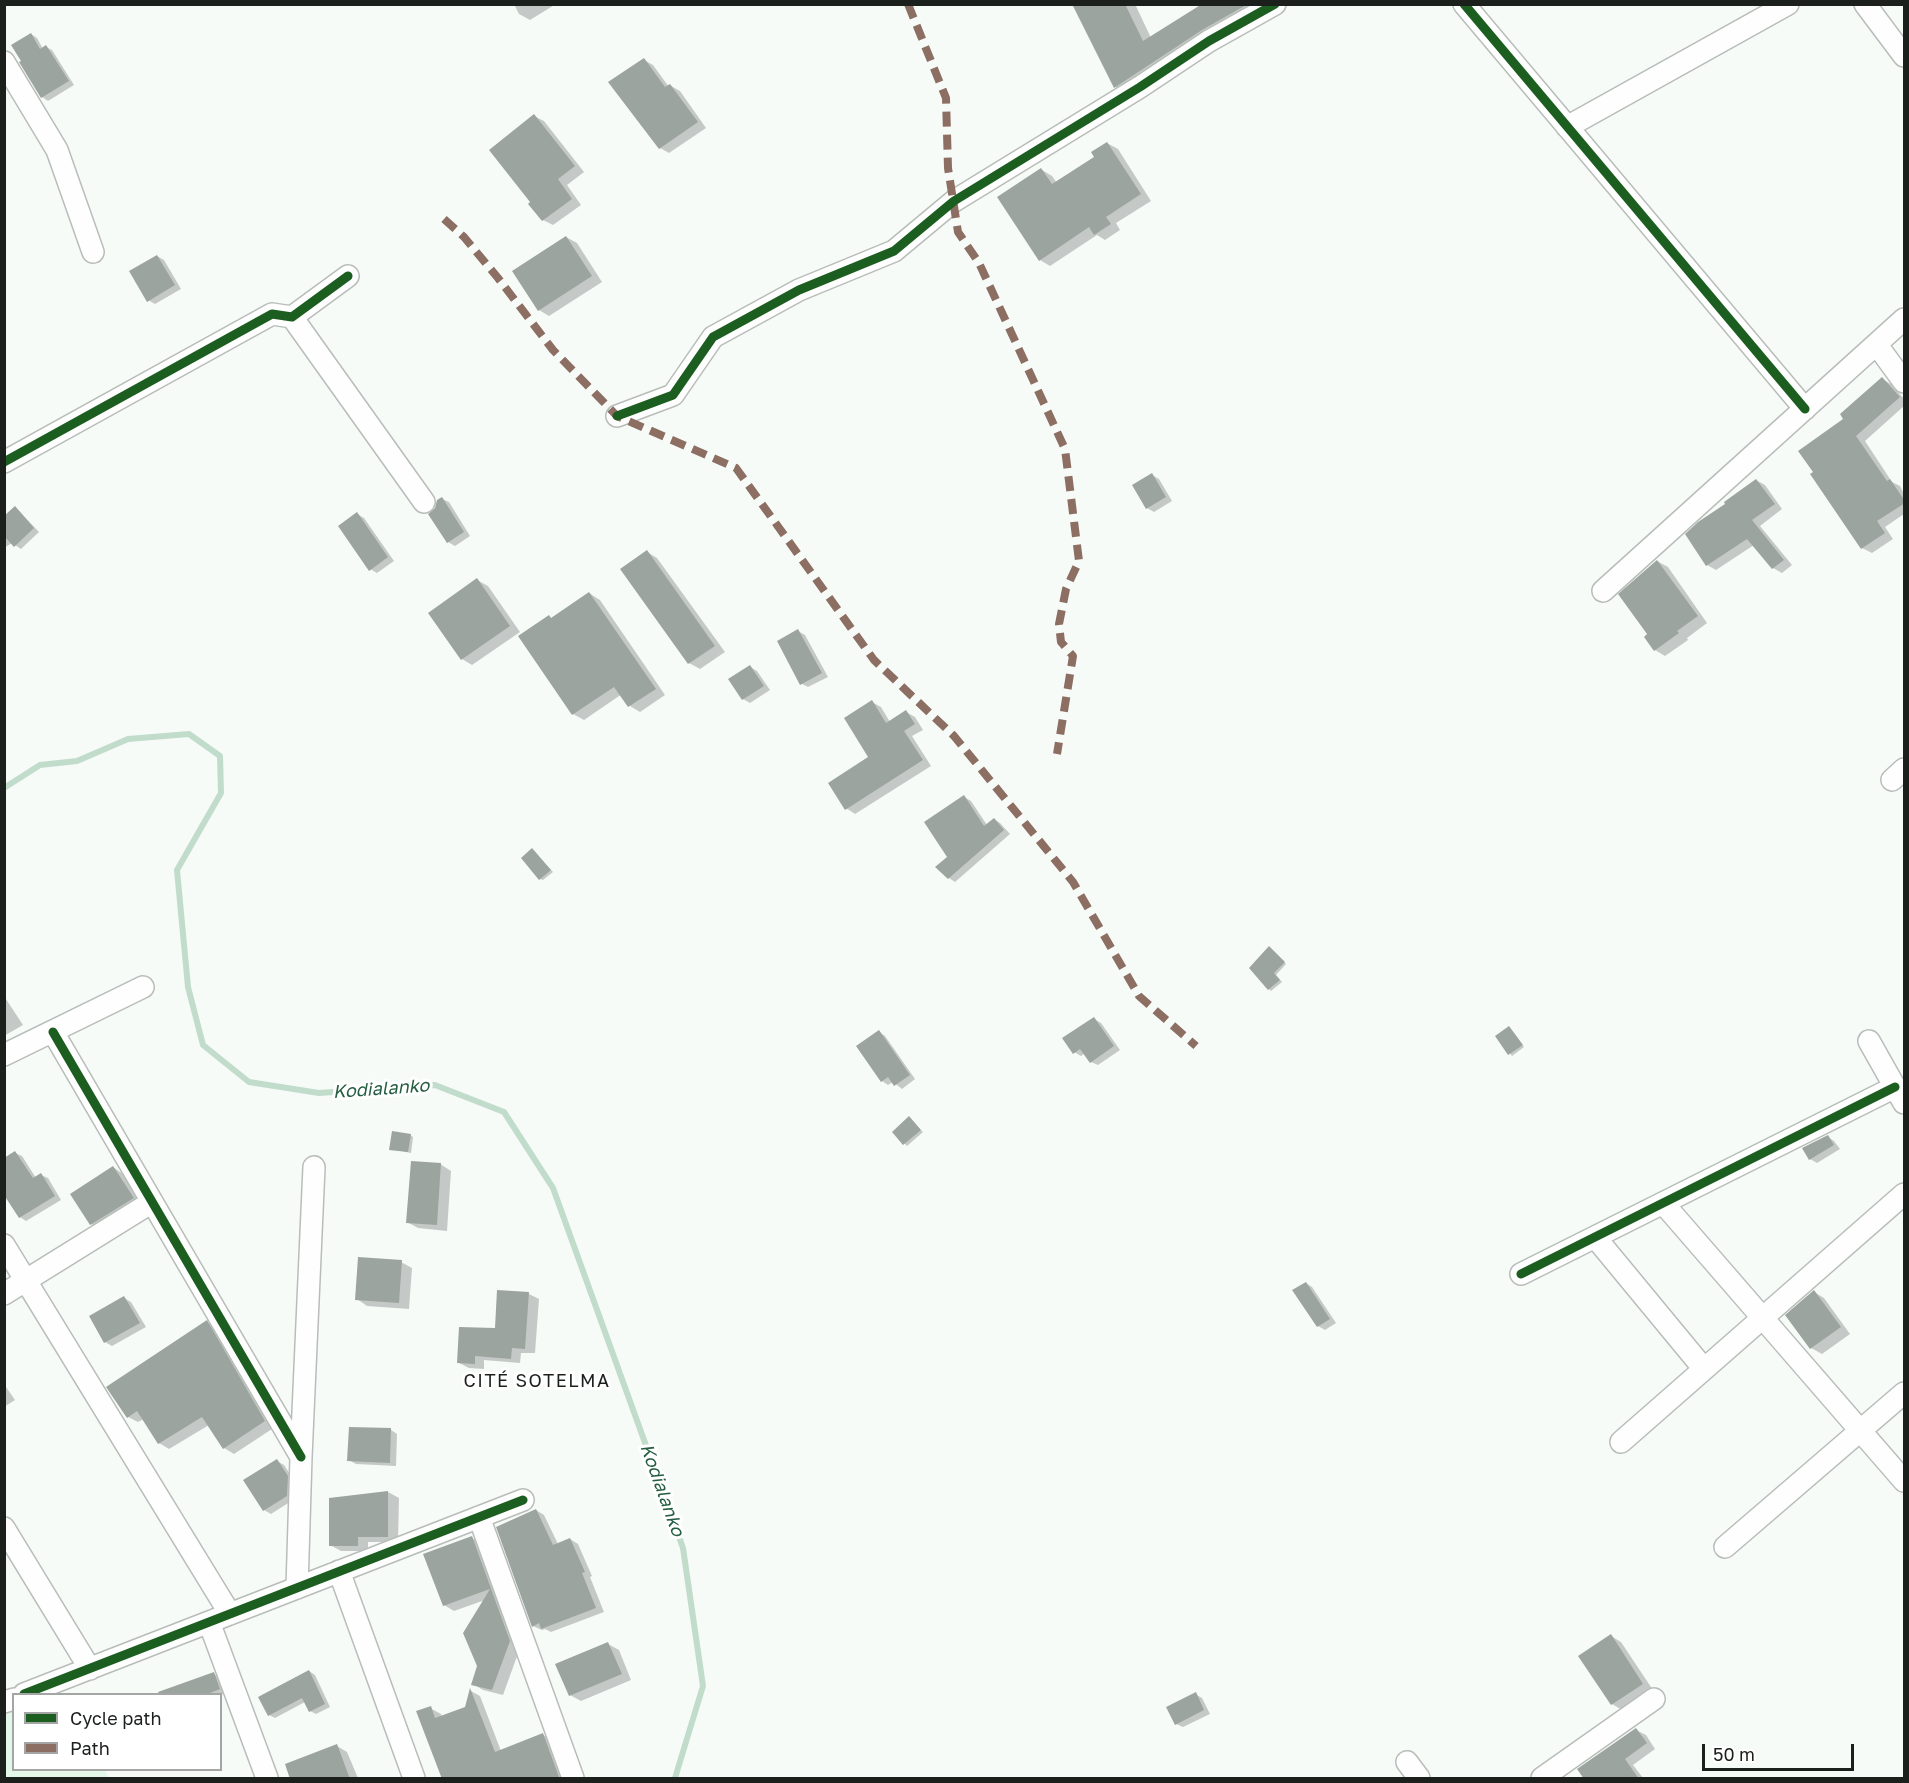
<!DOCTYPE html>
<meta charset="utf-8">
<style>
body{margin:0}
#map{position:relative;width:1909px;height:1783px;overflow:hidden;background:#f6fbf8;font-family:"Golos Text",sans-serif}
canvas{display:block}
.frame{position:absolute;inset:0;border:6px solid #1c201d;pointer-events:none}
.legend{position:absolute;left:12px;top:1693px;width:210px;height:78px;box-sizing:border-box;background:#fff;border:2px solid #a4a6a5;margin:0;padding:8px 10px;list-style:none;font-size:18px;color:#1c201d}
.legend li{display:flex;align-items:center;gap:12px;height:30px}
.legend b{width:30px;border:2px solid #a4a6a5}
.scale{position:absolute;left:1702px;top:1744px;width:152px;height:27px;box-sizing:border-box;border:3px solid #1c201d;border-top:0;padding-left:8px;font-size:18px;line-height:21px;white-space:nowrap;color:#1c201d;-webkit-text-stroke:4px #fff;paint-order:stroke}
</style>
<div id="map">
<canvas width="1909" height="1783"></canvas>
<div class="frame"></div>
<ul class="legend">
<li><b style="height:8px;background:#1b5e20"></b>Cycle path</li>
<li><b style="height:8px;background:#8d6e63"></b>Path</li>
</ul>
<div class="scale">50 m</div>
</div>
<script>
const context = document.querySelector('canvas').getContext('2d');
context.lineJoin = 'round';
function fillPath(path, color) { context.fillStyle = color; context.fill(path, 'evenodd'); }
const toPath = rows => new Path2D(rows.map(r => 'M' + r).join(''));
function trace(path, color, width, dash) { context.strokeStyle = color; context.lineWidth = width; context.lineCap = dash ? 'butt' : 'round'; context.setLineDash(dash || []); context.stroke(path); }
function label(font, color, halo, rows, align = 'center') {
  context.font = font + ' "Golos Text",sans-serif'; context.lineWidth = 6; context.setLineDash([]); context.textBaseline = 'middle'; context.strokeStyle = halo; context.fillStyle = color; for (const [text, x, y, turn = 0] of rows) {
    context.save(); context.translate(x, y); context.rotate((+turn || 0) * Math.PI / 180); context.textAlign = isNaN(turn) ? turn : align; if (halo) context.strokeText(text, 0, 0); context.fillText(text, 0, 0); context.restore();
  }
}
const green = toPath([
 [13,1709,14,1770,105,1770,109,1778,5,1778,4,1713]
]);
const shadow = toPath([
 [514,4,556,4,530,20,519,14],
 [1073,4,1135,4,1151,38,1205,4,1251,4,1257,16,1129,95,1115,87],
 [31,34,37,38,43,49,46,47,52,50,74,85,48,101,42,97],
 [644,60,653,65,669,87,671,86,680,91,706,128,669,153,660,148],
 [534,116,544,121,584,172,567,185,581,205,553,225,543,220],
 [1107,143,1118,149,1151,201,1116,223,1120,230,1105,240,1097,235,1050,266,1040,260,1042,170,1052,176,1057,183,1096,157],
 [566,237,577,243,602,282,549,316,539,310],
 [157,256,164,260,181,289,155,304,148,300],
 [1882,379,1891,384,1904,399,1904,406,1865,441,1892,482,1900,486,1904,494,1904,514,1885,527,1893,539,1872,553,1862,548,1845,419],
 [1152,475,1159,479,1172,501,1154,512,1147,508],
 [1756,480,1765,485,1782,509,1760,526,1792,565,1782,573,1773,568,1754,545,1716,570,1707,565,1727,504],
 [442,499,449,502,470,536,455,546,448,542,437,509],
 [15,508,20,512,39,532,21,549,12,543,4,548,4,518],
 [357,514,364,518,394,561,377,573,370,569],
 [647,552,657,558,725,652,700,669,689,663,622,569],
 [1657,561,1668,567,1707,623,1687,638,1688,640,1665,656,1655,650,1649,635],
 [477,580,488,586,520,632,472,665,462,659],
 [589,593,600,600,665,695,640,712,630,706,622,694,584,720,573,714,549,617,553,619],
 [798,631,805,635,828,677,808,687,802,684],
 [750,667,757,671,770,690,750,703,743,699],
 [872,702,881,707,890,722,906,712,915,717,923,730,912,736,931,766,855,814,846,808,870,758],
 [964,797,971,801,987,825,994,819,1000,823,1010,834,955,882,949,878,949,857],
 [532,850,553,872,543,880,540,879],
 [1272,950,1286,964,1276,975,1282,982,1271,991,1269,989],
 [4,996,23,1025,4,1036],
 [1094,1019,1101,1023,1120,1050,1098,1065,1091,1062,1085,1053,1081,1056,1074,1052],
 [1509,1028,1524,1047,1512,1056,1497,1037],
 [879,1032,885,1036,915,1079,902,1089,893,1082,888,1085,882,1081],
 [909,1118,923,1132,907,1146,894,1132],
 [410,1135,413,1137,411,1153,391,1149],
 [1828,1137,1834,1141,1840,1149,1817,1163,1810,1159],
 [15,1153,22,1156,36,1178,41,1175,48,1178,61,1200,26,1221,20,1217],
 [440,1164,451,1171,447,1231,418,1228,407,1222],
 [113,1167,123,1174,144,1204,102,1230,91,1224,72,1194],
 [401,1262,412,1268,409,1309,367,1306,357,1299],
 [1306,1283,1312,1287,1336,1323,1325,1330,1318,1326],
 [499,1291,529,1294,539,1299,535,1353,521,1353,520,1363,484,1360,484,1369,469,1368,459,1363,496,1330],
 [1814,1292,1824,1298,1850,1334,1822,1354,1811,1348],
 [124,1298,131,1302,146,1327,112,1346,105,1342],
 [207,1322,216,1328,275,1427,234,1454,224,1448,209,1425,169,1449,159,1443,144,1419,138,1422,128,1417],
 [4,1384,15,1400,4,1407],
 [391,1430,397,1434,396,1466,356,1464,349,1460],
 [277,1461,284,1465,294,1480,293,1500,271,1514,264,1510,245,1481],
 [388,1492,399,1498,398,1542,368,1542,368,1551,341,1551,330,1545,331,1500],
 [536,1510,544,1515,558,1544,570,1539,578,1544,592,1576,590,1577,604,1612,551,1632,545,1629,542,1630,533,1626],
 [472,1538,483,1544,520,1648,503,1695,483,1690,473,1684,478,1665,485,1600,454,1611,444,1605],
 [1611,1636,1621,1642,1653,1690,1622,1710,1612,1704],
 [608,1644,619,1650,631,1680,581,1701,570,1695],
 [309,1671,315,1675,330,1707,316,1714,310,1711,305,1702,275,1718,269,1715],
 [214,1674,221,1678,226,1693,220,1695,171,1694],
 [471,1691,480,1696,501,1751,543,1735,553,1740,567,1778,444,1778,430,1708,441,1714,442,1717,466,1708],
 [1195,1694,1202,1698,1210,1714,1183,1727,1176,1724],
 [1636,1730,1646,1735,1655,1749,1633,1765,1643,1778,1586,1778],
 [337,1746,347,1752,358,1778,292,1778]
]);
const stream = toPath([
 [4,788,40,765,77,761,128,739,189,734,220,756,221,793,177,870,188,987,203,1045,249,1082,319,1093,435,1085,504,1112,553,1188,683,1548,703,1686,675,1778]
]);
const building = toPath([
 [1072,4,1125,4,1143,41,1202,4,1248,4,1202,30,1114,88],
 [31,33,40,49,46,45,69,81,41,98,19,62,21,61,11,45],
 [644,58,665,87,670,84,698,122,659,149,608,82],
 [534,114,575,166,558,179,572,199,542,221,528,204,530,202,489,150],
 [1107,142,1141,194,1106,217,1111,224,1094,235,1089,227,1039,261,997,197,1041,168,1052,184,1094,157,1091,152],
 [566,236,592,276,538,311,512,271],
 [157,255,175,285,147,302,129,271],
 [1882,377,1900,397,1856,436,1887,481,1890,479,1905,501,1905,503,1877,521,1885,533,1861,549,1810,474,1813,472,1798,451,1843,419,1840,414],
 [1152,473,1166,497,1146,509,1132,485],
 [1756,479,1775,504,1752,520,1784,560,1772,569,1747,539,1706,566,1685,534,1698,522,1725,504,1724,502],
 [442,497,464,532,447,543,428,514,435,508,437,500],
 [15,506,34,528,14,547,4,536,4,516],
 [357,512,388,557,369,571,338,526],
 [647,550,715,646,688,664,620,569],
 [1657,560,1698,616,1677,631,1679,633,1654,651,1644,637,1647,634,1618,594],
 [477,578,510,626,461,660,428,613],
 [589,592,656,689,628,707,614,687,572,715,518,636,549,615,551,618],
 [798,629,822,673,800,685,777,641],
 [750,665,764,686,742,700,728,679],
 [872,700,886,723,906,710,915,724,904,731,923,760,845,810,828,783,868,757,844,718],
 [964,795,984,826,994,818,1004,830,948,879,935,867,947,857,924,822],
 [532,848,551,870,539,880,521,858],
 [1269,946,1285,962,1274,973,1280,980,1268,990,1249,968],
 [1094,1017,1114,1046,1090,1063,1080,1049,1073,1054,1062,1038],
 [1509,1026,1523,1045,1508,1055,1495,1036],
 [879,1030,910,1075,894,1086,888,1077,881,1082,856,1046],
 [909,1116,921,1130,903,1145,892,1132],
 [392,1131,411,1134,408,1152,389,1150],
 [1828,1135,1834,1145,1809,1160,1802,1148],
 [15,1151,33,1178,41,1173,55,1196,19,1218,4,1195,4,1158],
 [411,1161,441,1163,437,1225,406,1223],
 [113,1166,134,1198,90,1225,70,1194],
 [358,1257,402,1260,399,1303,355,1300],
 [1306,1282,1330,1319,1317,1327,1292,1290],
 [497,1290,529,1292,525,1349,512,1348,511,1359,475,1356,475,1364,457,1363,459,1327,495,1328],
 [1814,1290,1841,1327,1810,1349,1785,1315],
 [124,1296,140,1323,104,1343,89,1316],
 [207,1320,265,1421,223,1449,202,1417,158,1444,137,1411,127,1418,106,1387],
 [349,1427,391,1428,390,1463,347,1461],
 [277,1459,288,1476,287,1496,263,1511,243,1480],
 [388,1491,388,1537,358,1537,358,1546,329,1546,329,1498],
 [536,1509,553,1545,570,1538,585,1572,582,1573,596,1608,541,1629,539,1623,532,1627,496,1527],
 [472,1536,510,1641,492,1690,471,1685,477,1666,463,1633,490,1589,443,1606,423,1554],
 [1611,1634,1643,1684,1611,1705,1578,1656],
 [608,1642,622,1674,569,1696,555,1664],
 [309,1670,325,1704,309,1712,302,1698,268,1716,258,1697],
 [214,1672,220,1689,205,1695,159,1695,158,1692],
 [470,1688,495,1752,543,1733,559,1777,442,1779,416,1711,431,1706,435,1718,465,1707],
 [1196,1692,1204,1710,1175,1725,1166,1707],
 [1636,1728,1647,1743,1625,1759,1639,1779,1584,1779,1577,1769],
 [337,1744,350,1779,290,1779,285,1764]
]);
const street = toPath([
 [1464,4,1805,409],
 [1865,4,1904,56],
 [4,62,57,150,93,252],
 [1567,127,1788,4],
 [292,317,424,502],
 [1877,345,1904,382],
 [617,416,673,395,713,337,799,290,894,251,954,201,1140,87,1209,41,1275,4],
 [4,462,272,314,292,317,348,276],
 [1603,591,1904,319],
 [1892,780,1904,769],
 [53,1032,301,1457],
 [1869,1041,1904,1103],
 [4,1055,143,987],
 [1663,1203,1904,1481],
 [1595,1237,1704,1369],
 [4,1245,230,1614],
 [1521,1274,1895,1087],
 [4,1294,152,1202],
 [1621,1442,1904,1194],
 [479,1517,573,1778],
 [4,1528,90,1669],
 [1725,1547,1904,1393],
 [339,1571,414,1778],
 [297,1588,301,1457,314,1167],
 [209,1622,267,1778],
 [24,1694,523,1500],
 [4,1702,14,1699],
 [1407,1762,1419,1778],
 [1542,1778,1654,1699]
]);
const quiet = toPath([
 [908,4,946,98,948,168,958,232,979,263,1065,449,1079,561,1066,589,1059,624,1061,642,1073,656,1057,754],
 [444,219,464,237,498,278,553,350,617,416,736,468,874,660,954,736,1073,882,1139,996,1196,1046]
]);
const cycleway = toPath([
 [1464,4,1805,409],
 [617,416,673,395,713,337,799,290,894,251,954,201,1140,87,1209,41,1275,4],
 [4,462,272,314,292,317,348,276],
 [53,1032,301,1457],
 [1521,1274,1895,1087],
 [24,1694,523,1500]
]);
const waterNames = [
 ["Kodialanko",381,1089,-4],
 ["Kodialanko",662,1490,70]
];
const neighbourhoodNames = [
 ["CITÉ SOTELMA",537,1381]
];
fillPath(green, '#e3f8eb');
fillPath(shadow, '#0003');
trace(stream, '#c2dccc', 6);
fillPath(building, '#9ca49f');
trace(street, '#b8bdba', 24);
trace(street, '#fefefe', 21);
trace(quiet, '#8d6e63', 8, [15, 8]);
trace(cycleway, '#1b5e20', 9);
label('italic 18px', '#265e42', '#fff', waterNames);
context.letterSpacing = '1.5px';
label('18px', '#1c201d', '#fff', neighbourhoodNames);
context.letterSpacing = '0px';
</script>
